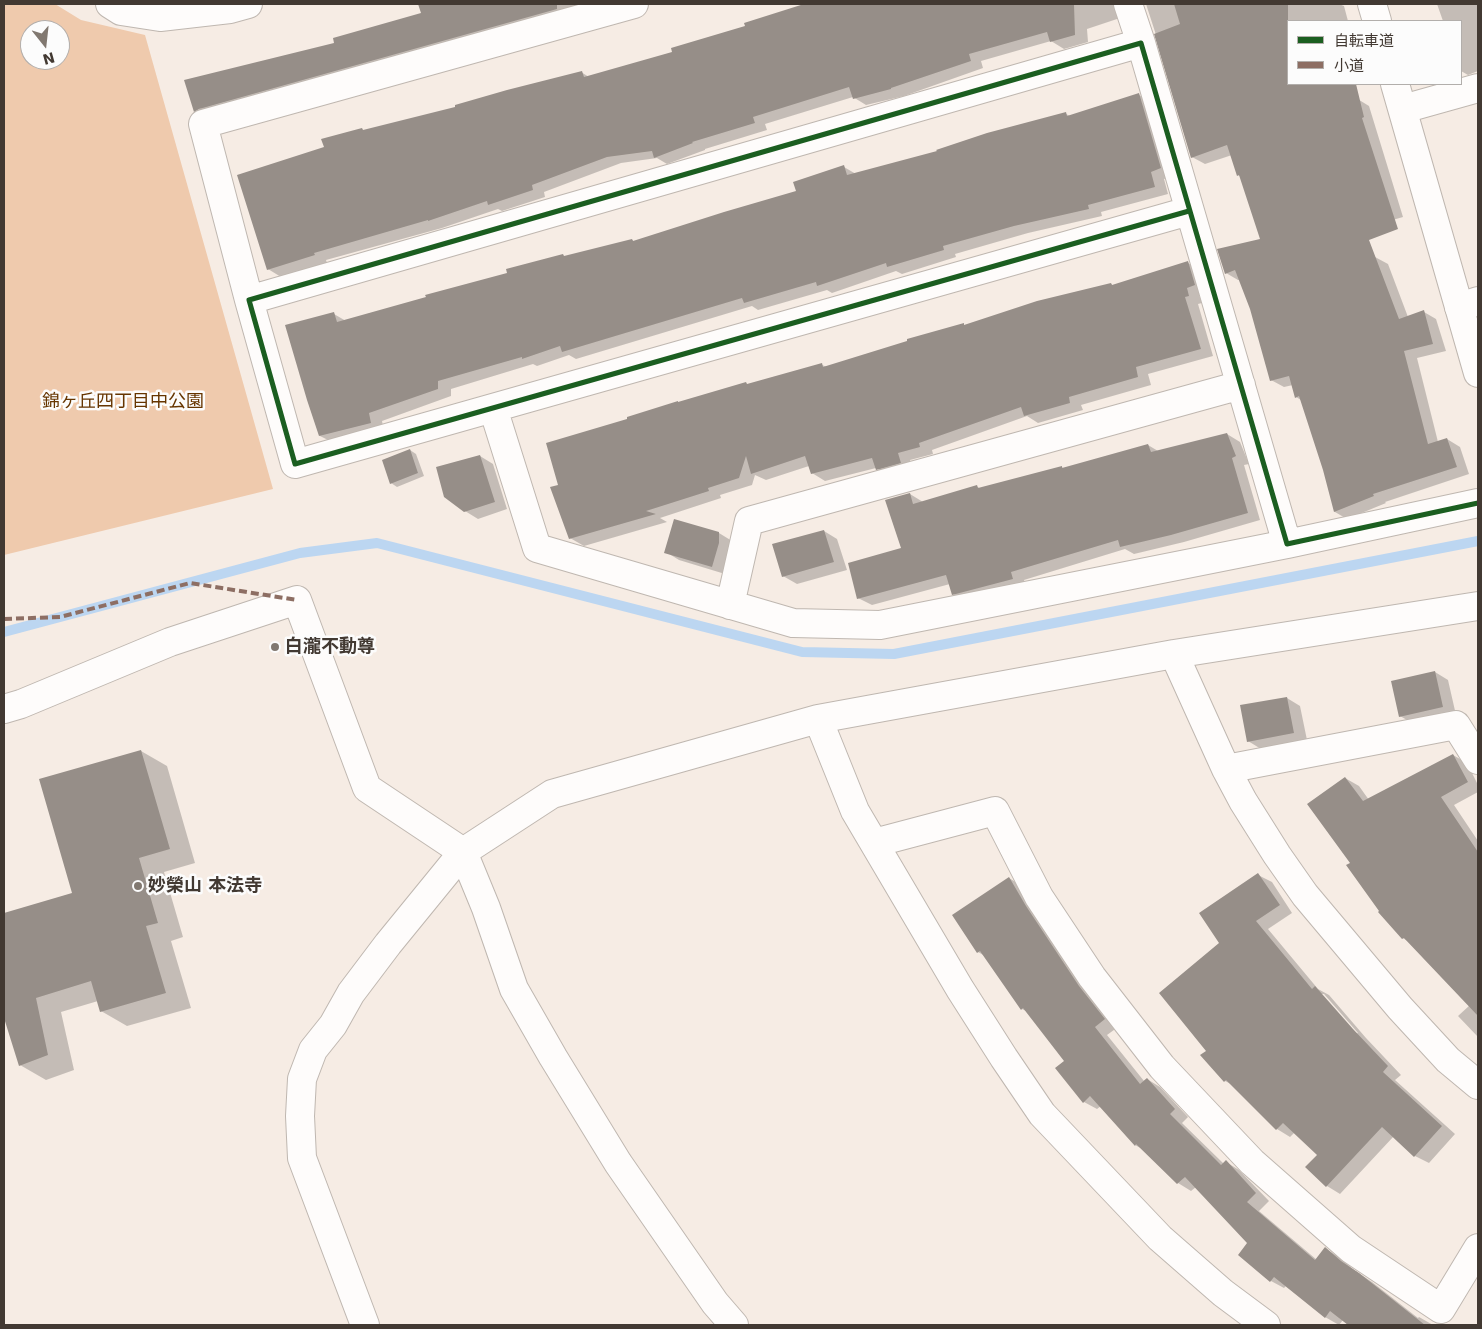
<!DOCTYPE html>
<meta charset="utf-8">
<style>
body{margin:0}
#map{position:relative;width:1482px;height:1329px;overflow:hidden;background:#f6ece4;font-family:"DejaVu Sans","Noto Sans JP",sans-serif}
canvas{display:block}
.frame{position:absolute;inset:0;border:5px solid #423932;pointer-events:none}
.legend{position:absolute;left:1287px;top:20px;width:175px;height:65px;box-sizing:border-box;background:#fcfcfc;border:1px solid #b2aeab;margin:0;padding:6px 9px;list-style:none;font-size:15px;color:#423932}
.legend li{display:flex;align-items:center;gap:10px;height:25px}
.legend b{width:25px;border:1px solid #b2aeab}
.north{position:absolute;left:20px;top:20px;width:50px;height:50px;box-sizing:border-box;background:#fcfcfc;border:1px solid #b2aeab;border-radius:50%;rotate:164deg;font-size:14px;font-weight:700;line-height:20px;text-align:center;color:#423932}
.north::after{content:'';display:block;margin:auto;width:18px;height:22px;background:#817870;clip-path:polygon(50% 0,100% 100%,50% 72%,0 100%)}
</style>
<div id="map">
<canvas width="1482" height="1329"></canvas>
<div class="frame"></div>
<ul class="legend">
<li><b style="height:6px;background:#1b5e20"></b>自転車道</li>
<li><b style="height:6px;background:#8d6e63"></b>小道</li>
</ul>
<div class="north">N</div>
</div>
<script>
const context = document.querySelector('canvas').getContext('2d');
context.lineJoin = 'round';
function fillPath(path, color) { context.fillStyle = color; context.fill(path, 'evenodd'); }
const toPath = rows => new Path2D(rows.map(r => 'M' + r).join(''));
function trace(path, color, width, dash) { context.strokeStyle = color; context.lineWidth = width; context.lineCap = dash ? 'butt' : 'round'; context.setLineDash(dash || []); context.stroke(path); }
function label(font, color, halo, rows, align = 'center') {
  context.font = font + ' "DejaVu Sans","Noto Sans JP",sans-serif'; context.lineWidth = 5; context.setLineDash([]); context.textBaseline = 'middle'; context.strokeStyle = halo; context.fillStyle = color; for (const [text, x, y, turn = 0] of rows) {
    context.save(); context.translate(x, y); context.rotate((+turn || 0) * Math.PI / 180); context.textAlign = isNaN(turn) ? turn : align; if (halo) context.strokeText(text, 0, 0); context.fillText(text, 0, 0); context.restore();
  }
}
const green = toPath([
 [4,4,55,4,81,20,145,35,273,489,4,555],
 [30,30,60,30,60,60,30,60]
]);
const shadow = toPath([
 [419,4,459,4,459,6,467,4,616,4,209,118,195,111,336,44,423,14],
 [808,4,1128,4,1126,16,1087,29,1088,42,1064,49,1051,41,981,61,983,68,904,96,866,105,853,97,765,124,767,130,705,149,705,150,667,164,657,158,621,163,544,192,545,197,502,211,498,209,442,228,326,260,327,263,281,277,268,269,325,148,365,131,457,108,581,72,589,77,674,52,747,26,746,24],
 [1146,4,1309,4,1309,5,1315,4,1339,4,1344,6,1348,21,1288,21,1288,84,1335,84,1340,103,1356,98,1369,106,1403,217,1351,232,1375,257,1388,264,1408,317,1424,312,1436,319,1446,351,1417,358,1438,442,1447,439,1460,447,1469,474,1385,502,1386,503,1347,519,1335,512,1325,470,1301,400,1296,397,1293,385,1284,387,1271,380,1251,309,1240,280,1238,280,1226,273,1262,240,1241,177,1238,175,1232,155,1205,164,1192,157,1157,38],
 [1437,4,1478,4,1478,71,1468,75,1461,71,1461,21,1443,21],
 [1139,95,1153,102,1174,176,1164,179,1168,194,1101,212,1102,216,1028,233,955,254,956,257,902,274,896,271,832,293,827,290,758,310,752,306,576,359,569,355,537,366,533,364,451,389,451,396,382,421,384,431,334,443,320,436,334,314,346,321,566,257,632,240,635,242,798,192,844,167,856,174,938,152,1066,114,1070,116],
 [1188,263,1201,270,1208,292,1199,295,1202,303,1198,304,1213,356,1148,374,1151,385,1081,405,1083,410,1038,423,1027,416,932,450,933,454,910,460,913,470,890,477,876,468,825,481,812,473,809,466,766,480,755,475,752,485,720,495,721,498,660,518,667,522,584,546,570,538,560,485,748,385,822,365,827,367,964,325,965,326,1111,284,1113,286],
 [1227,434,1240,442,1249,464,1244,465,1260,520,1184,542,1134,554,1125,549,1024,580,1026,586,966,601,953,594,950,584,872,605,858,598,902,548,910,494,923,502,976,486,981,489,1062,467,1064,469,1148,445,1158,451],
 [410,450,416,454,424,476,397,487,391,483],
 [480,456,493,464,507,509,478,519,465,511],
 [824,531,837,539,847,570,797,584,783,576],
 [719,533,732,541,725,574,679,560,666,552],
 [1435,672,1448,680,1456,715,1414,724,1400,716],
 [1287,698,1300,706,1307,740,1261,749,1248,741],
 [141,751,167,766,195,863,164,872,183,937,171,941,191,1008,127,1026,101,1011,98,1001,61,1012,74,1070,46,1080,20,1065,4,1009,4,914,74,893],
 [1453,755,1467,763,1478,785,1478,792,1454,805,1478,841,1478,1037,1458,1016,1470,1005,1409,942,1403,938,1351,863,1345,778,1359,786,1369,800],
 [1258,875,1272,882,1292,913,1268,929,1318,989,1329,995,1366,1038,1401,1075,1395,1080,1455,1134,1429,1163,1415,1156,1394,1136,1340,1194,1327,1186,1319,1155,1295,1132,1290,1137,1277,1129,1233,1085,1225,1081,1207,1051,1221,943],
 [1321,994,1324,994,1358,1033,1356,1034],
 [1009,878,1022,886,1118,1027,1107,1035,1144,1081,1147,1079,1160,1087,1188,1117,1182,1123,1224,1164,1226,1162,1239,1170,1269,1201,1259,1211,1317,1260,1326,1249,1339,1257,1354,1270,1372,1282,1418,1318,1419,1317,1433,1325,1350,1325,1343,1320,1339,1325,1325,1317,1286,1286,1284,1288,1271,1281,1249,1243,1196,1187,1191,1191,1178,1183,1144,1150,1135,1145,1101,1106,1097,1109,1084,1102,1066,1061,1028,1012,1022,1009,985,956,978,952]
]);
const stream = toPath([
 [4,632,300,553,377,543,802,652,894,654,1478,541]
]);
const building = toPath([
 [418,4,557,4,557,9,199,109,194,112,184,80,334,43,333,38,421,13],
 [804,4,1074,4,1075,35,1050,42,1047,32,969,54,971,61,891,88,891,89,853,99,849,87,753,117,755,123,692,142,693,143,654,158,652,151,607,157,532,185,533,190,488,205,487,201,428,221,428,220,314,253,315,255,267,270,237,175,324,147,321,139,362,128,363,130,455,107,455,105,507,90,582,71,584,77,672,52,671,48,745,26,744,23],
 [1174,4,1288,4,1288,84,1356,84,1364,117,1362,118,1398,229,1369,240,1399,319,1424,310,1433,344,1404,351,1428,444,1447,438,1457,467,1373,494,1374,496,1334,512,1323,470,1299,396,1295,398,1289,376,1270,381,1250,309,1235,270,1225,274,1217,249,1260,239,1239,175,1237,176,1227,145,1191,158,1154,34,1180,24],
 [1139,93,1161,168,1151,172,1155,187,1088,205,1089,209,1014,226,943,246,944,250,887,267,886,263,817,286,816,282,744,303,742,298,562,352,560,346,522,359,522,357,438,381,438,389,369,413,371,423,319,436,307,400,285,325,334,312,337,322,426,297,425,295,507,273,506,269,563,254,564,256,632,239,633,241,724,212,796,191,793,182,844,165,847,175,937,151,936,150,987,133,1066,112,1067,116],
 [1188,261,1195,285,1187,288,1189,296,1185,297,1201,349,1136,367,1138,377,1069,397,1070,403,1024,416,1021,407,919,443,920,447,898,453,901,463,876,470,872,458,811,474,805,456,751,474,746,456,739,478,708,488,709,491,646,511,656,514,569,539,550,487,558,485,546,443,627,419,627,417,678,401,678,402,746,382,747,384,822,363,823,367,907,341,907,339,964,323,964,325,1037,301,1111,283,1112,285],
 [1227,433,1236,456,1232,458,1248,513,1171,535,1120,547,1118,540,1011,572,1013,579,952,595,946,575,857,599,848,563,901,548,885,500,910,493,913,504,977,485,978,488,1062,466,1062,468,1148,444,1151,452],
 [410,449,418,473,390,484,382,460],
 [480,455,495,502,464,512,444,497,436,467],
 [674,519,719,532,719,543,712,567,664,553],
 [824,530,834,562,782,577,772,544],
 [1435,671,1443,707,1399,717,1391,681],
 [1287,697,1294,733,1247,742,1240,705],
 [141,750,170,849,139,858,158,923,146,926,166,993,100,1012,91,981,36,998,48,1055,19,1066,4,1018,4,913,72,893,39,779],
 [1453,754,1468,782,1441,797,1478,852,1478,1016,1404,938,1402,939,1378,912,1379,911,1346,865,1350,863,1307,804,1345,777,1363,801],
 [1258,873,1280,905,1256,921,1312,989,1315,986,1353,1029,1388,1066,1383,1072,1442,1126,1414,1157,1382,1127,1326,1187,1305,1167,1317,1155,1283,1123,1276,1130,1226,1080,1224,1082,1200,1055,1206,1051,1159,993,1219,943,1199,913],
 [1009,877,1026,906,1079,986,1105,1019,1095,1027,1140,1084,1147,1078,1175,1109,1170,1114,1221,1165,1226,1160,1256,1193,1247,1202,1315,1260,1325,1247,1341,1261,1359,1273,1425,1325,1348,1325,1330,1311,1325,1318,1274,1277,1270,1282,1238,1255,1247,1243,1185,1177,1177,1184,1136,1144,1135,1146,1090,1096,1083,1103,1055,1068,1064,1061,1023,1008,1021,1010,980,951,977,953,952,915]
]);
const street = toPath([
 [110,4,121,11,160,17,230,9,248,4],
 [1128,4,1141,43],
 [1403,109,1478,88],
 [1189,211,295,464,249,300,1141,43,1287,544,1478,503],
 [249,300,203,124,634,4],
 [1459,307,1478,301],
 [493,408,537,548,793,623,880,625,1287,544],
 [730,605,749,521,1241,385],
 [1174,654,1226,769,1243,801,1277,855,1305,895,1400,1008,1448,1060,1478,1085],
 [4,709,21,704,170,642,297,600,367,788,463,852,486,908,514,989,553,1057,618,1163,715,1303,734,1325],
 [818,719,855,811,960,989,1004,1058,1042,1114,1160,1238,1223,1293,1266,1325],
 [1226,769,1456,725,1478,760],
 [874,843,995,811,1039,897,1092,977,1162,1067,1252,1162,1351,1249,1441,1309,1478,1248],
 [365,1325,302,1158,300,1116,302,1079,313,1050,333,1025,351,993,388,944,463,852,552,794,818,719,1174,654,1478,606]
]);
const secondary = toPath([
 [1372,4,1377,21],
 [1395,84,1478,373]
]);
const quiet = toPath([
 [4,619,60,617,190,583,297,600]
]);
const cycleway = toPath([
 [1189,211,295,464,249,300,1141,43,1287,544,1478,503]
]);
const markers = [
 [275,647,5,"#817870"],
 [138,886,5,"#817870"]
];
const parkNames = [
 ["錦ヶ丘四丁目中公園",123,402]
];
const poiNames = [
 ["白瀧不動尊",285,647],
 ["妙榮山 本法寺",148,886]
];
fillPath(green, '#efcaad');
fillPath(shadow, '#0003');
trace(stream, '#bcd6f1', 10);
fillPath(building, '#968e88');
trace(street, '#bfb7b0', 30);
trace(secondary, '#bfb7b0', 30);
trace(street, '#fefcfb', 28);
trace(secondary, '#fefcfb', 28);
trace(quiet, '#8d6e63', 4, [8, 4]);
trace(cycleway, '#1b5e20', 5);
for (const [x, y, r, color] of markers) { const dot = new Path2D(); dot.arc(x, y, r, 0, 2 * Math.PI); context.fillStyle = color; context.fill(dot); trace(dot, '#fcfcfc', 2); }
label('18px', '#663500', '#fcfcfc', parkNames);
label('bold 18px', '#423932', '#fcfcfc', poiNames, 'left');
</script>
